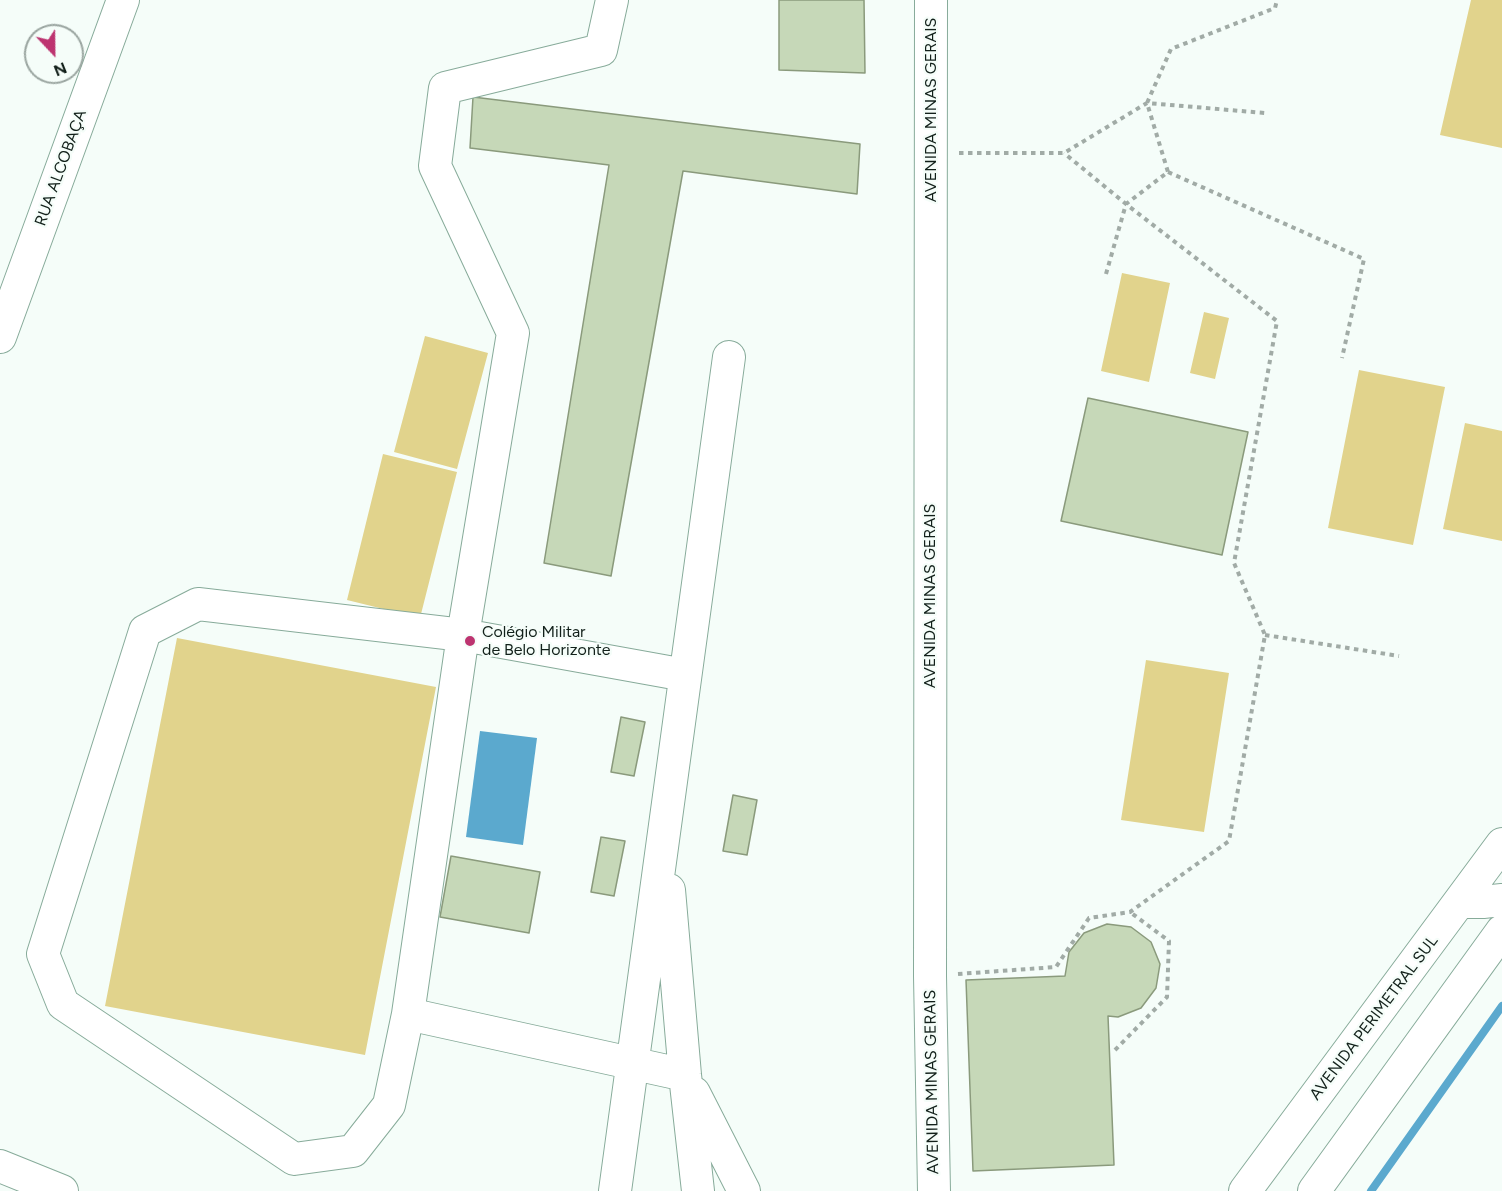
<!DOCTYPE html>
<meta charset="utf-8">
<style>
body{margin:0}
#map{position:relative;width:1502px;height:1191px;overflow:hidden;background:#f5fdf9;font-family:Figtree,sans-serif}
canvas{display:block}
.north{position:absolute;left:24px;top:24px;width:60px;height:60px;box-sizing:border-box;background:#f5fdf9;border:2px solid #9aa5a0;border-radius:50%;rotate:158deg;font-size:16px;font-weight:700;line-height:24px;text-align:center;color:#12201a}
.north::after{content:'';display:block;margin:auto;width:21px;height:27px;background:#bd3470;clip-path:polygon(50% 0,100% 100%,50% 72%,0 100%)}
</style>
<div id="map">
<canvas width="1502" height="1191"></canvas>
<div class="north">N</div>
</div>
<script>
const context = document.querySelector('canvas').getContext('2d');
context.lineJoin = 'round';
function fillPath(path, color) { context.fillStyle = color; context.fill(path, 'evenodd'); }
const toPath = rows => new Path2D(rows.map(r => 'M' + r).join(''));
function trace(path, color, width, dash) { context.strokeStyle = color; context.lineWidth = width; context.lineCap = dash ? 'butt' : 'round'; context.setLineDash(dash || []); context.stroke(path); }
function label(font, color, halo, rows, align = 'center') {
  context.font = font + ' Figtree,sans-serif'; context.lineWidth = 4.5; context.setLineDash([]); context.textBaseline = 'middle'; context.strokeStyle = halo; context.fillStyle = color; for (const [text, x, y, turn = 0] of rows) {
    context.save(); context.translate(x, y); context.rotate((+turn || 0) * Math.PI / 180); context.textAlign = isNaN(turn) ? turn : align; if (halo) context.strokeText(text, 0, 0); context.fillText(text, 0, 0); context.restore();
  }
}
const green = toPath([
 [1471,0,1502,0,1502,148,1440,135],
 [1122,273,1170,283,1149,382,1101,371],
 [1204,312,1229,318,1215,379,1190,373],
 [425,336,488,353,457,469,394,452],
 [1359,370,1445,387,1413,545,1328,528],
 [1465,423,1502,431,1502,541,1443,529],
 [383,454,457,472,420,618,347,600],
 [177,638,436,687,365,1055,105,1006],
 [1146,660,1229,673,1204,832,1121,820]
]);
const water = toPath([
 [480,731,537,738,523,845,466,837]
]);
const stream = toPath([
 [1371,1191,1502,1006]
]);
const building = toPath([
 [779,0,864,0,865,73,779,70,779,0],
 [473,97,860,144,857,194,683,171,611,576,544,563,609,165,470,148,473,97],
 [1088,398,1248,432,1222,555,1061,521,1088,398],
 [621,717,645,722,634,776,611,772,621,717],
 [733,795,757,800,747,855,723,851,733,795],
 [601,837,625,841,614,896,591,892,601,837],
 [451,856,540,872,529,933,440,917,451,856],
 [1107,924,1131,927,1151,942,1160,964,1156,988,1141,1008,1118,1017,1108,1016,1114,1165,973,1171,966,980,1065,976,1069,952,1084,933,1107,924]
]);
const path = toPath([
 [959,153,1064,153,1147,103,1265,113],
 [1168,172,1364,259,1342,358],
 [1106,274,1126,204,1168,172,1147,103,1171,49,1275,8,1277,0],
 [1265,635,1399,656],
 [958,974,1056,967,1089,918,1130,912,1229,841,1265,635,1234,563,1277,321,1126,204,1064,153],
 [1115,1050,1167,997,1169,941,1130,912]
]);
const minor = toPath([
 [612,0,601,50,445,88,435,166,513,333,463,635,408,1014,389,1105,353,1151,294,1159,63,1004,43,954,145,631,198,604,463,635,685,675],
 [931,0,930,976,934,1191],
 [0,337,123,0],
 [669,890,685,1075,698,1191],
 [1460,902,1483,902,1502,900],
 [408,1014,685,1075],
 [694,1093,744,1191],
 [0,1166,62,1191],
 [615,1191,729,357],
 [1245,1191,1502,844],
 [1314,1191,1502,931]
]);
const markers = [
 [470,641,6,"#bd3470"]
];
const streetNames = [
 ["AVENIDA MINAS GERAIS",931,110,-90],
 ["RUA ALCOBAÇA",61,168,-70],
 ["AVENIDA MINAS GERAIS",930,596,-90],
 ["AVENIDA PERIMETRAL SUL",1374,1018,-53],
 ["AVENIDA MINAS GERAIS",932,1082,-91]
];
const poiNames = [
 ["Colégio Militar",482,632],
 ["de Belo Horizonte",482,650]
];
fillPath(green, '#e1d38c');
fillPath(water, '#5ba9ce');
trace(stream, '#5ba9ce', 8);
fillPath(building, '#c6d8b8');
trace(building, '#8a9a7c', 1.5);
trace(minor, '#87ab9a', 34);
trace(path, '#a1aba6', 4, [4.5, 4.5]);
trace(minor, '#fff', 32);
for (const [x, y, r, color] of markers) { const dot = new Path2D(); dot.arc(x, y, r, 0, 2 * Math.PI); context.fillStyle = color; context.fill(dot); trace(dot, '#f5fdf9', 2); }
label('16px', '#12201a', '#f5fdf9', streetNames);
label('16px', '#12201a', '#f5fdf9', poiNames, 'left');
</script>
